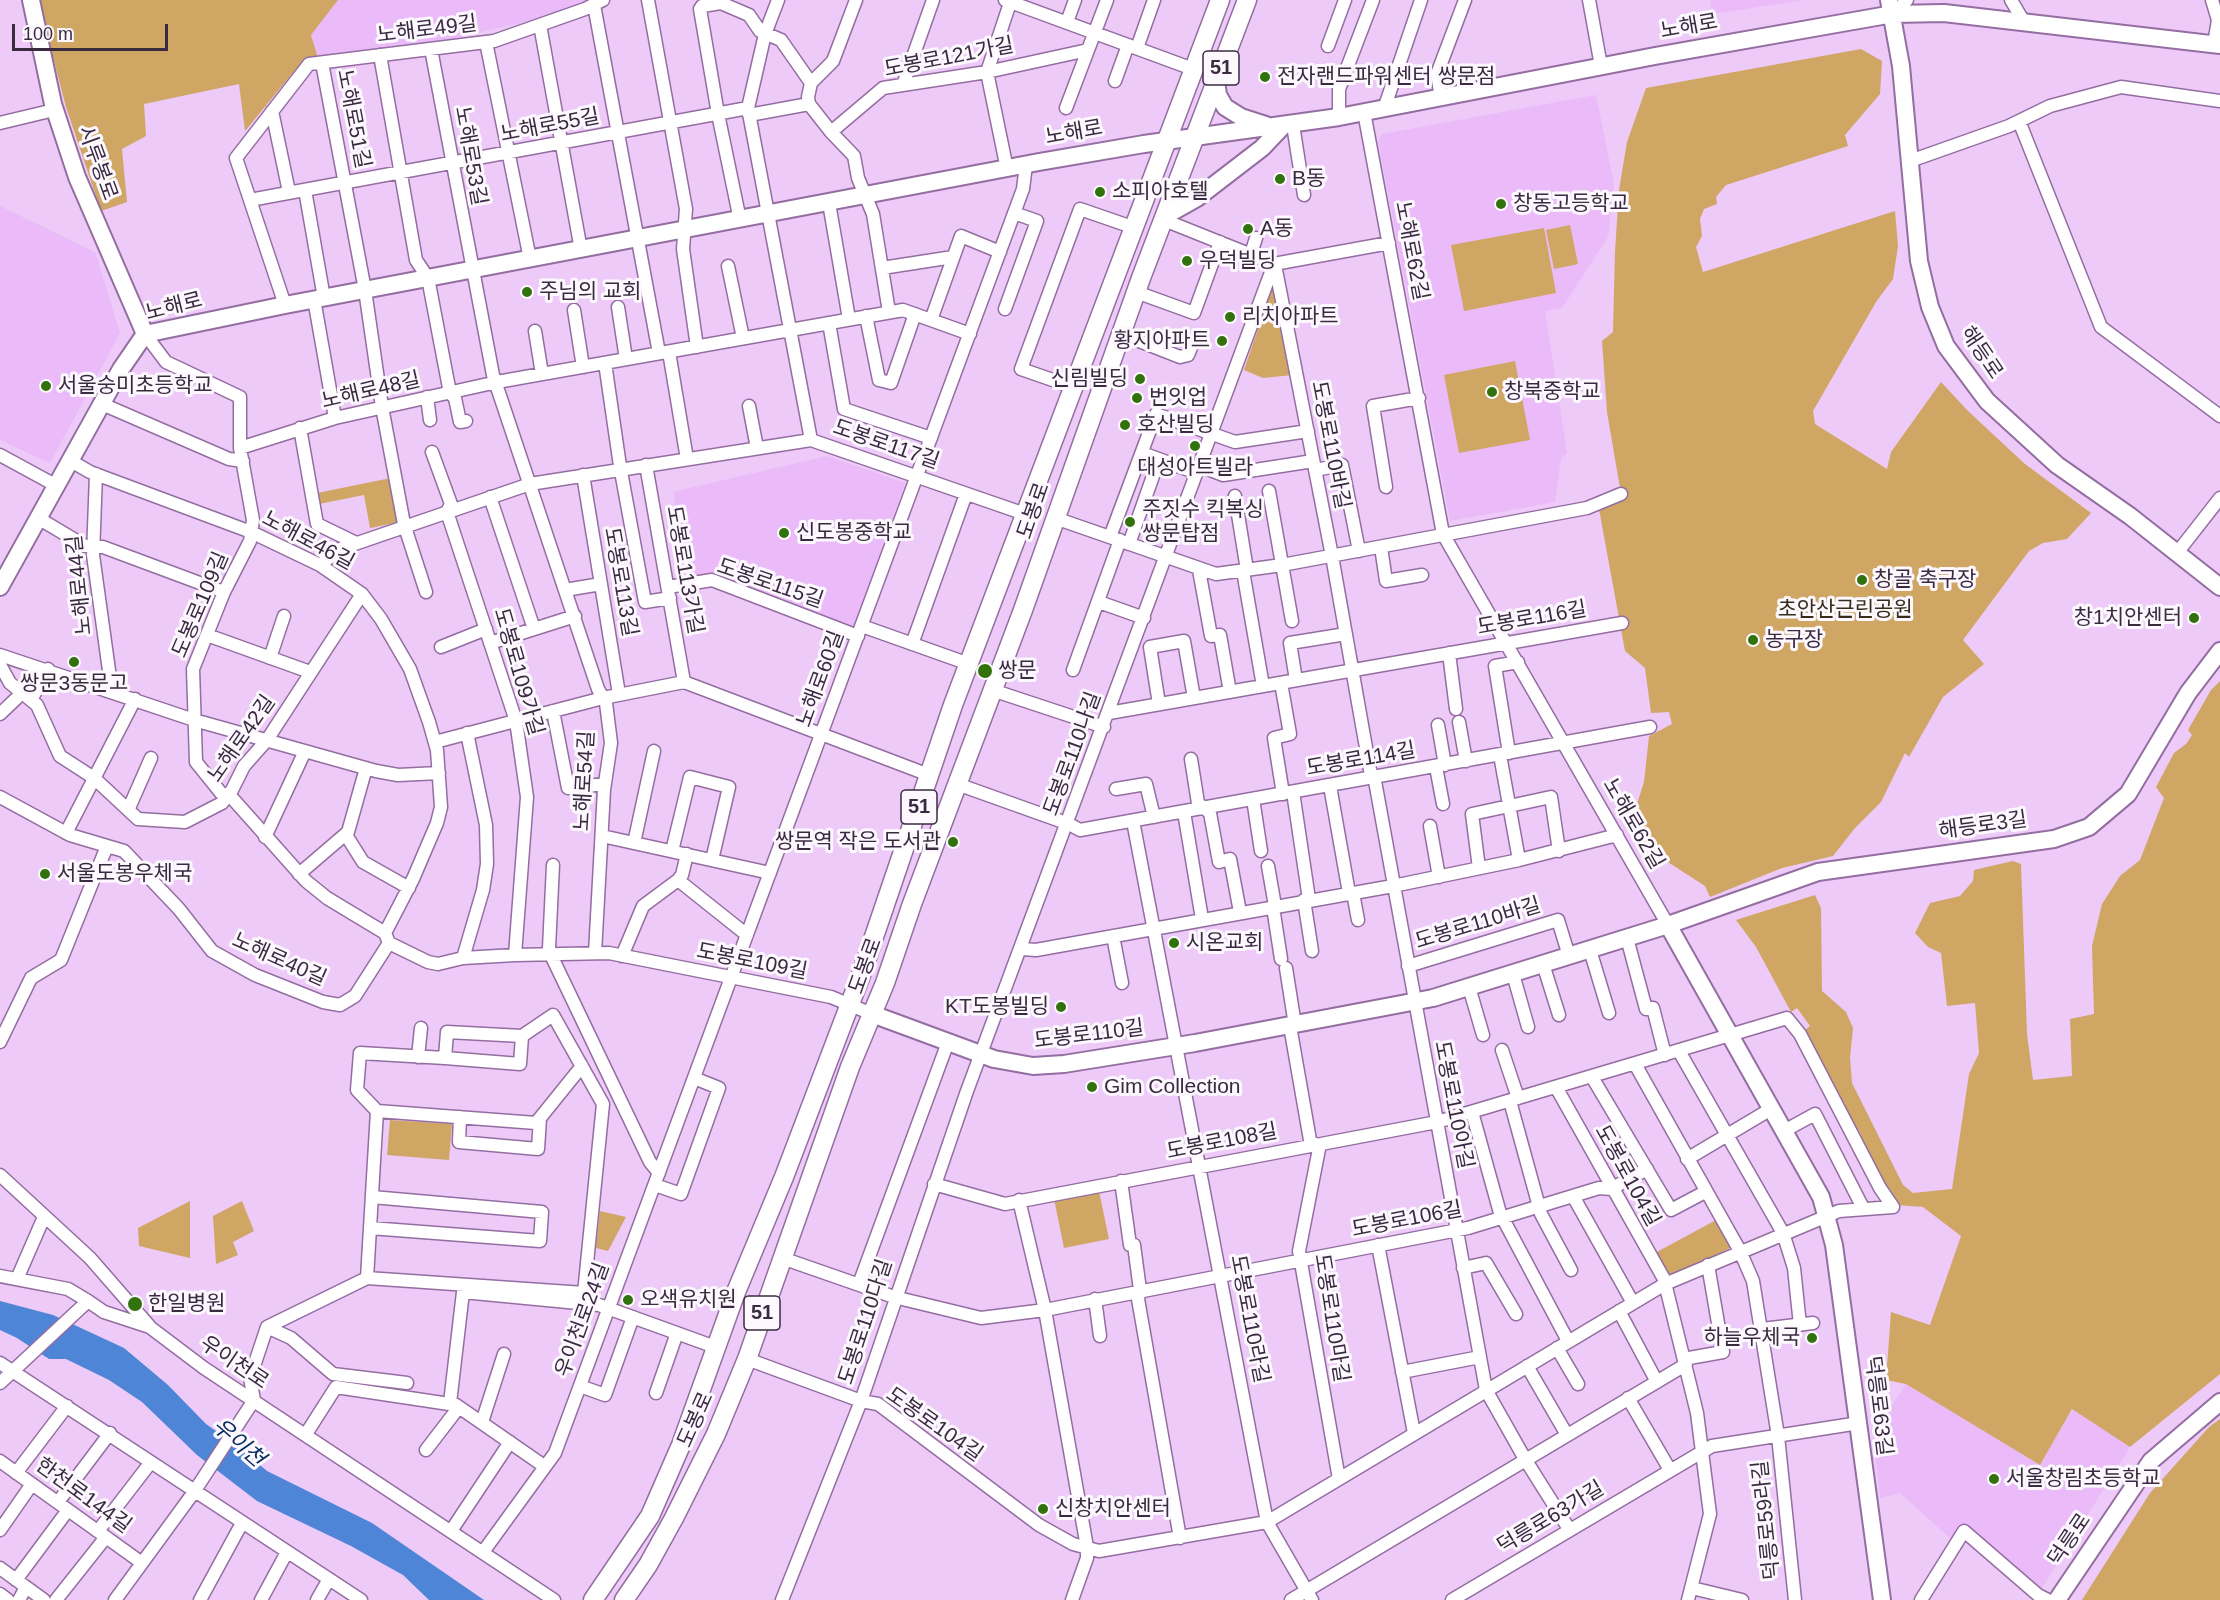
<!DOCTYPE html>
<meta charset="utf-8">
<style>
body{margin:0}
#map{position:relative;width:2220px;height:1600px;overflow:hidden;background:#edcaf8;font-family:Arial,sans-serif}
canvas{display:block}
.scale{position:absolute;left:12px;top:24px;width:156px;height:27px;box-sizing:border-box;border:3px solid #3a2a40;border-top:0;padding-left:8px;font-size:18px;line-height:21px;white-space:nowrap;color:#3a2a40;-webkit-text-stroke:4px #fcf8fe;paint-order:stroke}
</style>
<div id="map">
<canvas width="2220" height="1600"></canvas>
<div class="scale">100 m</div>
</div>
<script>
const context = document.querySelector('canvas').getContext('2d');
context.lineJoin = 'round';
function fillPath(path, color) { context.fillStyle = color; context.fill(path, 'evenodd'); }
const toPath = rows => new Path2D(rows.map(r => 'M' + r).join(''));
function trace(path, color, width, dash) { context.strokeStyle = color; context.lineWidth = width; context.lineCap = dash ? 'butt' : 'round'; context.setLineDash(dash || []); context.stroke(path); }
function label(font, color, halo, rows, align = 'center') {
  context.font = font + ' Arial,"Noto Sans KR",sans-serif'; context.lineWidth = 6; context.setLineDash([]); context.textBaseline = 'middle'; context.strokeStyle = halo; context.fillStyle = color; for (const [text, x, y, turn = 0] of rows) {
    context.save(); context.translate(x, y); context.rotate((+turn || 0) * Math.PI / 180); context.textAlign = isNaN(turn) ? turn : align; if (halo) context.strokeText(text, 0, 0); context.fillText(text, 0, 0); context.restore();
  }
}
const built = toPath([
 [338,0,594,0,576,10,421,46,318,58,311,35],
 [1710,0,1804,0,1712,14],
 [1596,95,1614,184,1608,237,1562,308,1545,311,1567,453,1561,458,1555,502,1450,521,1378,141,1382,134],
 [0,206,95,252,120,333,50,463,0,440],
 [827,456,905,483,853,628,689,579,673,492],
 [1906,1384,2040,1465,2073,1409,2130,1447,2042,1588,1963,1526,1951,1539,1900,1493,1880,1498,1873,1434]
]);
const green = toPath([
 [38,0,338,0,311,35,318,58,305,58,245,131,239,84,144,104,146,136,122,149,127,202,101,211,66,107],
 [1861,49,1882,61,1880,94,1845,135,1848,146,1726,185,1716,197,1717,204,1704,209,1700,219,1702,236,1696,247,1703,272,1895,211,1898,246,1893,279,1876,302,1813,411,1815,424,1887,469,1891,452,1941,382,1968,411,2025,464,2091,513,2067,539,2043,543,2029,551,1963,640,1984,664,1943,697,1909,757,1905,753,1881,802,1855,828,1833,856,1782,868,1710,897,1705,886,1646,848,1638,822,1636,807,1644,782,1649,736,1672,724,1669,712,1651,713,1645,668,1625,651,1599,509,1621,494,1607,412,1602,341,1613,332,1615,252,1619,190,1627,142,1646,88],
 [1570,225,1578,264,1554,269,1546,230],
 [1544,228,1556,293,1464,311,1451,245],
 [1274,282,1293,375,1263,378,1244,370],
 [1515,361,1530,440,1459,453,1444,375],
 [396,477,405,521,370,528,364,495,319,504,317,493],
 [2220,681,2220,1374,2130,1447,2072,1409,2040,1465,1906,1384,1886,1380,1891,1312,1930,1325,1961,1236,1923,1207,1897,1205,1885,1187,1859,1131,1849,1118,1834,1085,1828,1086,1800,1034,1810,1026,1797,1008,1791,1012,1756,947,1736,920,1815,895,1821,908,1822,991,1846,1012,1853,1028,1850,1058,1852,1083,1903,1185,1913,1193,1952,1189,1969,1074,1979,1053,1975,1003,1947,1006,1941,953,1928,947,1915,933,1930,903,1960,896,1973,881,1974,870,2013,861,2021,864,2027,1034,2033,1080,2072,1076,2070,1019,2094,1014,2092,946,2102,904,2120,876,2140,860,2164,798,2156,787,2174,753,2186,744,2192,735,2188,730,2211,690],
 [390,1120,452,1124,449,1160,387,1155],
 [1099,1191,1109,1239,1064,1248,1054,1199],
 [190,1201,190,1258,139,1246,138,1228],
 [242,1201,254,1231,233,1242,238,1255,216,1264,213,1216],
 [600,1211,626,1217,608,1251,596,1248],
 [1718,1219,1734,1246,1667,1279,1653,1254],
 [2220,1419,2220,1600,2082,1600,2150,1493,2209,1427]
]);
const water = toPath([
 [0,1301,53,1315,124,1348,168,1385,206,1424,240,1448,267,1471,372,1523,484,1600,429,1600,403,1575,351,1546,257,1501,197,1455,142,1402,109,1380,66,1359,49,1359,17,1338,0,1330]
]);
const street = toPath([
 [648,0,686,209,683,249,697,347],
 [778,0,765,34,748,108,811,440],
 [856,0,833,61,811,83,808,97,809,104,831,132,854,156,858,178,873,214,889,312],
 [1005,0,1193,69],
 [1589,0,1601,66],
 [2011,0,2024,22],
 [2212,0,2218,20,2214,44],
 [594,5,659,353],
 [1893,14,1907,0],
 [1067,22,1075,0],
 [540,25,581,250],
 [486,42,530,259],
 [1328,46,1345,0],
 [1137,48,1154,0],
 [431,49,493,375,598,689,606,703,611,743,604,790,595,953],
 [380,55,416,260,428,278,450,393,455,398,460,422,466,421],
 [322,63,365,290,382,407,404,524,426,592],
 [1115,81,1128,45],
 [903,85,933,0],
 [1441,98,1437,74,1465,0],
 [1066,108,1088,50],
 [1384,109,1421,0],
 [272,111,289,192],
 [1364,112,1443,534,1668,925],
 [749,115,809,104],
 [1339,117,1339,89,1373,0],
 [2019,121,2101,327,2220,416],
 [0,123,54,110],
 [1293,125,1304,195],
 [831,132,883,88,987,72,1088,50,1107,0],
 [1910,161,2009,126,2050,106,2121,87,2220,101],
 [1007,169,987,72,1011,0],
 [305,190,324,298],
 [250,200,748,108],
 [829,203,849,319],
 [740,220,718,114,700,9,702,6,721,3,749,15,760,31,781,40,811,83],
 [1164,220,1274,264,1389,243],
 [1251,254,1256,238],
 [1275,265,1332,556,1370,770,1375,781,1486,1390,1525,1459,1569,1529],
 [728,266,743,338],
 [882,268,953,257],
 [1136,292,1194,313,1220,242],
 [314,299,335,418],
 [285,305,236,158,309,64,494,41,585,9,603,0],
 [618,307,626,359],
 [1005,309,1037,221,1014,213],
 [574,310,583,367],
 [866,316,879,380,891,383,915,314],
 [931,320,961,236,1000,252],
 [829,323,844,409,931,438],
 [535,331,542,374],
 [145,334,166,362,240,397,240,448,253,520,250,541,224,592,193,669,196,762,221,793,233,799,306,881,327,898,385,933],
 [1121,334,1180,357,1188,355,1192,345],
 [669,352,687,459],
 [605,363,620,466,645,602,670,598],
 [1073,387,1021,369,1080,209,1135,228],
 [427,397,430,420],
 [102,404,229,459,243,461],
 [749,406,757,448],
 [300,428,317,524,356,543],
 [240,448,335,418,497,382,903,310,970,334],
 [432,452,451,504,447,512,516,721,527,797,515,955],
 [1142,453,1197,473],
 [0,455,57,486],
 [71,461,90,472,251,532,320,565,362,594,381,619,410,669,429,722,437,750,441,807,437,823,413,879,385,933,389,943],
 [646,465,684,682],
 [1200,466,1223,475,1313,461],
 [1315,470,1342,465,1359,551],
 [96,474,93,555,112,692],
 [583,475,619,694],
 [1386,487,1373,406,1419,398],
 [1269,491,1292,621],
 [1235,496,1247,570],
 [490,497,534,629],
 [38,518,85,546,103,547,224,592],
 [1055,518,1216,574,1282,565,1587,508,1621,494],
 [1110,537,1156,414,1235,442,1308,431],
 [1129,544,1159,459],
 [1381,547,1386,581,1422,575],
 [2177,553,2220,498],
 [320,565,340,549,530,484,811,440,1025,514],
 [1199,570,1211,636,1220,635,1230,692],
 [1243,571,1263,686],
 [668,587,712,580,858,636],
 [565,590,601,584],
 [1099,602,1144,618],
 [862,626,969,664],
 [207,635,310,672],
 [490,643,575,616],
 [912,644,966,494],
 [441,647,486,629],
 [1449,653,1456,709],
 [0,655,194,720,376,771,398,775,439,773],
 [270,658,284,616],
 [0,665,10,683,37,705,60,756,94,778,138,819,185,822,222,803,232,790,244,766,267,740,362,594],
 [1073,670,1120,540],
 [1296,680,1290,643,1346,634],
 [1281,683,1290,734,1274,738,1283,794],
 [992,690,1104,727],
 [31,700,48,669],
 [1159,704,1150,647,1184,641,1194,698],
 [553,711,568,788,605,784],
 [1109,713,1622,623],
 [0,714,22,693],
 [1459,722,1466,761],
 [1438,725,1445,765],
 [435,742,603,698,684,682,929,775],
 [1509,753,1495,666,1518,662],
 [1500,755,1519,860],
 [1191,759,1198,803,1210,813,1219,862,1230,859,1240,912],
 [1436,767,1443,804],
 [957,784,1069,824,1080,830,1650,727],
 [1330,786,1349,893],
 [1116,789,1146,784,1154,817],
 [1293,792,1309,899],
 [0,797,70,835,124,851,179,909,212,951,255,975,323,1002,340,1005,355,996,389,943],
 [1253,799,1261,851],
 [129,808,151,758],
 [1184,812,1202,919],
 [1133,821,1267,1522,1312,1600],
 [1430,826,1439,877],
 [66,833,135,699],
 [346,835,363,862,409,888],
 [602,836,770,873],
 [265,837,305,751],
 [634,843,654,751],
 [672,851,690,777,729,787,712,860],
 [553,865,549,948,551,955,650,1162,659,1173],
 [1268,866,1275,906],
 [1479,868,1472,814,1551,797,1559,851],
 [299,874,348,832,366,768],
 [678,880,747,935],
 [1353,893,1358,920],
 [1304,900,1312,951],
 [1273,907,1281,959],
 [1113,936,1122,983],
 [1627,938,1646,1009,1653,1008,1665,1055],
 [389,943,428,962,438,964,463,958,515,955,609,953,831,997,872,1014],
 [1022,949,1036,950,1393,886,1519,860,1617,835],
 [1590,950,1609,1013],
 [622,956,643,906,678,880,682,875,687,854],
 [463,958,483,890,487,864,486,825,467,733],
 [1543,964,1559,1015],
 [1408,966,1558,920,1569,956],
 [1286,968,1295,1025],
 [1513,974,1528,1027],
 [1469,987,1483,1035],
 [1290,1026,1310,1140,1319,1149,1299,1251,1339,1479],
 [0,1042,31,978,61,960,107,846],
 [1502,1050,1518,1098],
 [1679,1051,1783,1233,1794,1268,1800,1325],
 [418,1057,421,1028],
 [445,1058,520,1064,522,1036],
 [1635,1064,1740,1251,1753,1281,1778,1436,1795,1600],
 [1592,1077,1671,1210,1705,1192],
 [1556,1087,1664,1279,1697,1413,1710,1514,1688,1600],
 [1510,1101,1541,1214,1571,1270],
 [377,1111,536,1123,582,1066],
 [1472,1112,1500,1213,1568,1341],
 [460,1117,459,1142,538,1149,540,1118],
 [1784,1131,1815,1114,1863,1208],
 [1687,1159,1771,1109],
 [0,1175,90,1258,151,1328,204,1368,554,1600],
 [1121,1181,1130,1245,1134,1245,1140,1290,1138,1299,1180,1538],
 [934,1184,1005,1204,1437,1122,1787,1018,1800,1034,1880,1188,1893,1207],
 [655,1185,681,1194,719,1088,694,1078],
 [1573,1196,1633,1303],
 [1019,1200,1045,1310,1087,1547,1087,1558,1072,1600],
 [370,1228,540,1241,542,1212,372,1197],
 [1378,1245,1414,1433],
 [782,1258,894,1297,981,1318,1045,1310,1468,1228,1599,1188,1611,1189,1647,1169],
 [1463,1268,1486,1263,1516,1314],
 [0,1276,68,1289,88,1301],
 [17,1279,44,1217],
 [859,1284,948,1042],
 [1095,1299,1100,1336],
 [1619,1311,1657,1382],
 [267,1327,291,1338,333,1374,407,1383],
 [1762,1329,1813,1323],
 [1557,1348,1578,1384],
 [747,1359,861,1401,878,1404,1039,1525,1073,1544,1099,1551,1267,1522,1665,1284,1839,1211,1893,1207],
 [0,1363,361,1600],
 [1527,1366,1567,1435],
 [1402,1372,1480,1357],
 [0,1383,88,1301,104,1312,150,1327],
 [580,1386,605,1395,633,1317],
 [656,1393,677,1333],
 [1628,1398,1670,1470],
 [450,1403,463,1292,599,1305,718,1348],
 [482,1422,504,1354],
 [306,1434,336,1387,456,1405,544,1466],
 [426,1450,459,1407],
 [0,1461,142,1563],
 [16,1473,67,1406],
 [58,1502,110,1433],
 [0,1530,32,1484],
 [98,1531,151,1462],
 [451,1531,510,1442],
 [483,1552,555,1453,1023,189,1026,165],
 [0,1568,44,1600],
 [16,1580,68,1510],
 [1692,1588,1742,1600],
 [0,1594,8,1600],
 [19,1600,26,1587],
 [56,1600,106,1537],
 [115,1600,194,1492,254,1400,250,1378,267,1327,367,1278,377,1111,357,1090,360,1053,445,1058,447,1032,522,1036,553,1015,603,1104,584,1293,367,1278],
 [200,1600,242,1523],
 [261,1600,287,1552],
 [317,1600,329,1579],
 [782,1600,861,1401,967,1091,1274,264],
 [1291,1600,1685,1365,1689,1358,1723,1352,1708,1265],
 [1452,1600,1712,1446,1859,1423],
 [1921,1600,1964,1531,2038,1595,2048,1600]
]);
const secondary = toPath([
 [31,0,53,104,77,177,145,334],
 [1889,0,1901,66,1919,261,1930,307,1946,346,1987,401,2057,465,2130,516,2220,587],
 [1216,81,1218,95,1225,107,1241,117,1266,125],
 [1165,216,1197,198,1262,148,1282,127],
 [0,587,121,369,145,334,285,305,1039,162,1144,144,1339,117,1655,56,1893,14,1944,13,2220,45],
 [1668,925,1821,1197,1834,1245,1882,1600],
 [872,1014,994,1059,1033,1066,1064,1064,1195,1043,1433,998,1668,925,1818,872,2054,839,2089,827,2128,794,2188,693,2220,651],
 [2057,1600,2151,1461,2220,1402]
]);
const primary = toPath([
 [593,1600,650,1516,681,1445,736,1292,784,1177,861,975,953,705,1220,0],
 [624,1600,648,1565,674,1518,716,1434,747,1359,850,1067,885,983,912,904,1023,610,1141,278,1247,0]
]);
const markers = [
 [1265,77,6,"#31720c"],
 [1280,179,6,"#31720c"],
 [1100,192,6,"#31720c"],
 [1501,204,6,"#31720c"],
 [1248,229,6,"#31720c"],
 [1187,261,6,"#31720c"],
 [527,292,6,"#31720c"],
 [1230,317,6,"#31720c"],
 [1222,341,6,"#31720c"],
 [1140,379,6,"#31720c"],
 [46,386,6,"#31720c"],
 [1492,392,6,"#31720c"],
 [1137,398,6,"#31720c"],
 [1125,425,6,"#31720c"],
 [1195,446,6,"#31720c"],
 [1130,522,6,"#31720c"],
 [784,533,6,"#31720c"],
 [1862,580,6,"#31720c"],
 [2194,618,6,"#31720c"],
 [1753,640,6,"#31720c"],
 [74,662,6,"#31720c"],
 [985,671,8,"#31720c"],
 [953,842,6,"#31720c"],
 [45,874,6,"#31720c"],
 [1174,943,6,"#31720c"],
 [1061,1007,6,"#31720c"],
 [1092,1087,6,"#31720c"],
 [628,1300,6,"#31720c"],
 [135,1304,8,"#31720c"],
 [1812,1338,6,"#31720c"],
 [1994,1479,6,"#31720c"],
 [1043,1509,6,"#31720c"]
];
const shields = [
 [1221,68,36],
 [919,807,36],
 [762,1313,36]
];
const shieldNames = [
 ["51",1221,68],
 ["51",919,807],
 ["51",762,1313]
];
const streetNames = [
 ["노해로",1689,27,-10],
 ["노해로49길",427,30,-7],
 ["도봉로121가길",949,58,-11],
 ["노해로51길",353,119,79],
 ["노해로55길",550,126,-11],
 ["노해로",1074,133,-10],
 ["노해로53길",470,156,80],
 ["시루봉로",97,163,70],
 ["노해로62길",1411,251,79],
 ["노해로",174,307,-14],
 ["해등로",1981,353,56],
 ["노해로48길",371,391,-13],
 ["도봉로117길",886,445,19],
 ["도봉로110바길",1330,445,79],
 ["도봉로",1034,511,-71],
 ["노해로46길",308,541,28],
 ["도봉로113가길",684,570,80],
 ["도봉로113길",620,582,80],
 ["도봉로115길",770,584,19],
 ["노해로44길",80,585,-96],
 ["도봉로109길",201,605,-67],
 ["도봉로116길",1532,619,-10],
 ["도봉로109가길",518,672,74],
 ["노해로60길",821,679,-70],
 ["노해로42길",242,739,-55],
 ["도봉로110나길",1073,754,-70],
 ["도봉로114길",1361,760,-10],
 ["노해로54길",585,781,-87],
 ["노해로62길",1633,824,60],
 ["해등로3길",1983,826,-8],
 ["도봉로110바길",1478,924,-17],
 ["노해로40길",279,960,24],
 ["도봉로109길",752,962,11],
 ["도봉로",866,966,-70],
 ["도봉로110길",1089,1035,-7],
 ["도봉로110아길",1453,1105,79],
 ["도봉로108길",1222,1142,-11],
 ["도봉로104길",1627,1176,61],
 ["도봉로106길",1407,1220,-11],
 ["도봉로110마길",1331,1318,81],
 ["도봉로110라길",1249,1319,79],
 ["우이천로24길",583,1320,-70],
 ["도봉로110다길",866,1322,-72],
 ["우이천로",234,1363,34],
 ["덕릉로63길",1878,1406,83],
 ["도봉로",696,1420,-66],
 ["도봉로104길",934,1425,35],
 ["한천로144길",83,1496,36],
 ["덕릉로63가길",1551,1518,-31],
 ["덕릉로59라길",1767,1520,-96],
 ["덕릉로",2070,1540,-56]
];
const poiNames = [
 ["전자랜드파워센터 쌍문점",1277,77],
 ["B동",1292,179],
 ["소피아호텔",1112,192],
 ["창동고등학교",1513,204],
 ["A동",1260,229],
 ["우덕빌딩",1199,261],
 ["주님의 교회",539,292],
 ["리치아파트",1242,317],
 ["황지아파트",1210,341,"right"],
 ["신림빌딩",1128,379,"right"],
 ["서울숭미초등학교",58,386],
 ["창북중학교",1504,392],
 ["번잇업",1149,398],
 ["호산빌딩",1137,425],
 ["대성아트빌라",1195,468,"center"],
 ["주짓수 킥복싱",1142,510],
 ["쌍문탑점",1142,534],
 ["신도봉중학교",796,533],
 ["창골 축구장",1874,580],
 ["창1치안센터",2182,618,"right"],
 ["농구장",1765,640],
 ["쌍문",998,671],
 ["쌍문3동문고",74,684,"center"],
 ["쌍문역 작은 도서관",941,842,"right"],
 ["서울도봉우체국",57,874],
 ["시온교회",1186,943],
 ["KT도봉빌딩",1049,1007,"right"],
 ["Gim Collection",1104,1087],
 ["오색유치원",640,1300],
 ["한일병원",148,1304],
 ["하늘우체국",1800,1338,"right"],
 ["서울창림초등학교",2006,1479],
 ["신창치안센터",1055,1509]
];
const parkNames = [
 ["초안산근린공원",1845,610]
];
const waterNames = [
 ["우이천",238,1443,41]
];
fillPath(built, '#eabaf9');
fillPath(green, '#d0a664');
fillPath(water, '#4e85d6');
trace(street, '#946da1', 15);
trace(secondary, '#946da1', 20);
trace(primary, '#946da1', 21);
trace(street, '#fff', 12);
trace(secondary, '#fff', 16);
trace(primary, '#fff', 18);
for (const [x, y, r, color] of markers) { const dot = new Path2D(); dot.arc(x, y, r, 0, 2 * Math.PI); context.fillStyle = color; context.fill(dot); trace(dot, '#fcf8fe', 2); }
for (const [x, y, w] of shields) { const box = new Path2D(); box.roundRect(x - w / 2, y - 17, w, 34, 4.5); context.fillStyle = '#fcf8fe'; context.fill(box); trace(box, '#3a2a40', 1.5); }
label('bold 20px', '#3a2a40', null, shieldNames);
label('21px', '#3a2a40', '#fcf8fe', streetNames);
label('21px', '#3a2a40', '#fcf8fe', poiNames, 'left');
label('21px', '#372c1a', '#fcf8fe', parkNames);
label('italic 22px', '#072d60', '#fcf8fe', waterNames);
</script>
